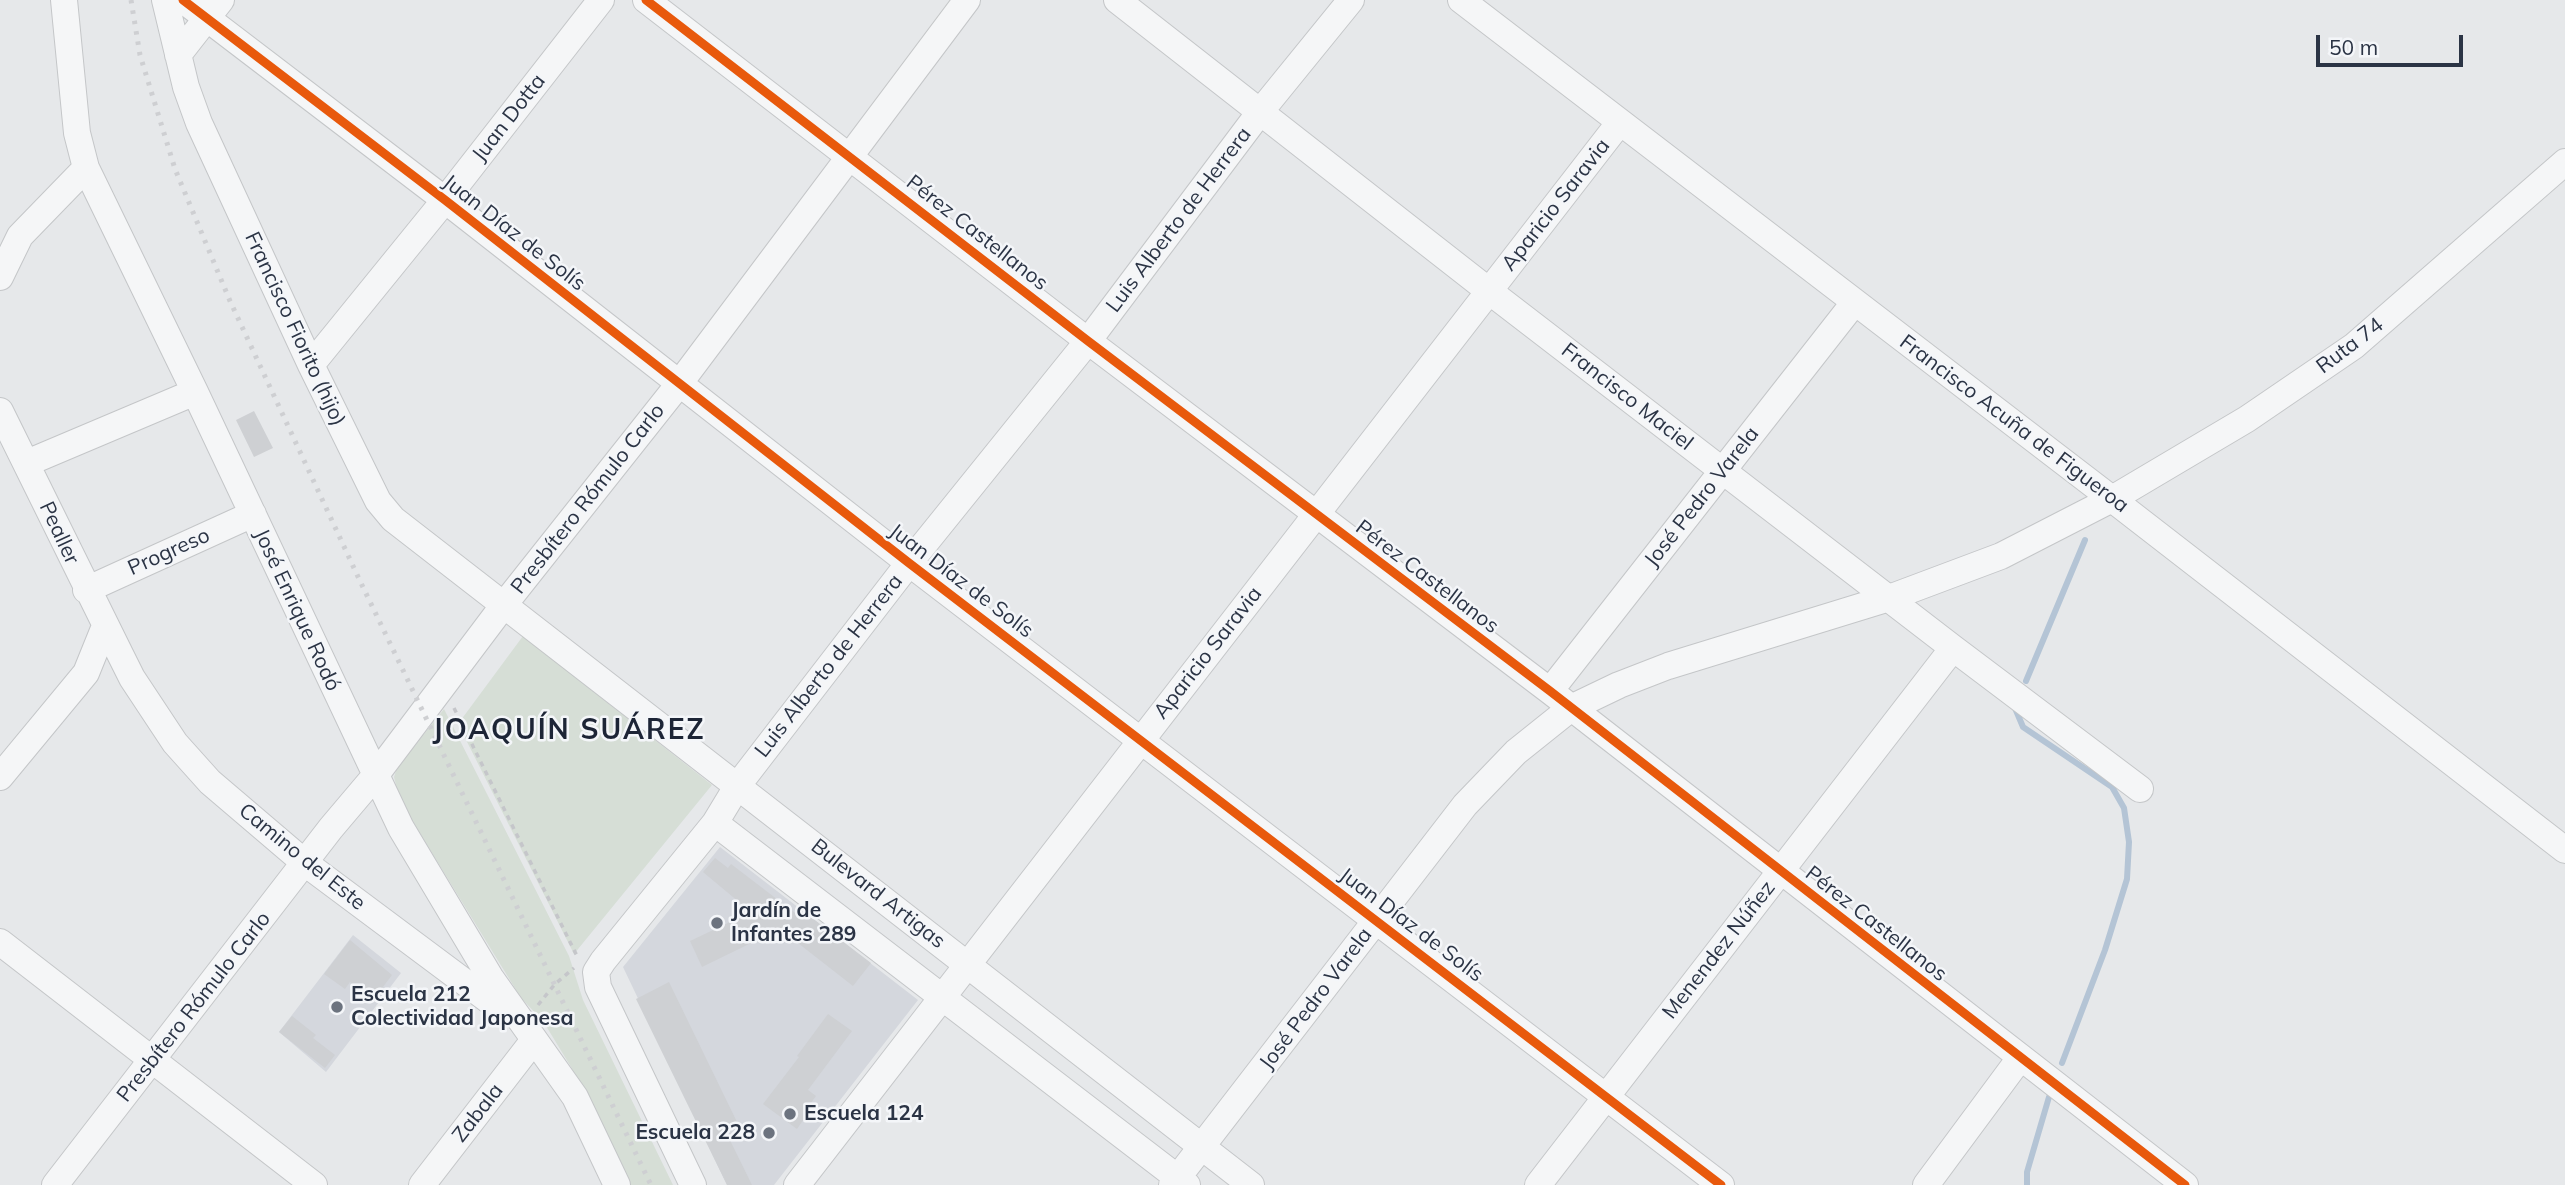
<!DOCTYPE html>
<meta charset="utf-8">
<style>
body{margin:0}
#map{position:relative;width:2565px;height:1185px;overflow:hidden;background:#e6e8ea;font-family:Mulish,sans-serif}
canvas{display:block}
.scale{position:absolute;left:2316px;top:35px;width:147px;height:32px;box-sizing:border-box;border:4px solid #2b3445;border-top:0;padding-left:9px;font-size:21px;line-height:24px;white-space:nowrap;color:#2b3445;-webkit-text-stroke:5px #f4f6f9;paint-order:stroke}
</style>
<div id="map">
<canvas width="2565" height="1185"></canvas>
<div class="scale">50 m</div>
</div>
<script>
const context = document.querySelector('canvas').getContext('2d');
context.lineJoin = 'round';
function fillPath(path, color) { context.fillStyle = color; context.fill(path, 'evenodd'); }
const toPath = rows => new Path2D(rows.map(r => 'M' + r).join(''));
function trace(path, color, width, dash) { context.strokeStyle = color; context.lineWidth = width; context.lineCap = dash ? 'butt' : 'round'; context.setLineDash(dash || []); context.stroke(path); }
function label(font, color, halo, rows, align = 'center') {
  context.font = font + ' Mulish,sans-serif'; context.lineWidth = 5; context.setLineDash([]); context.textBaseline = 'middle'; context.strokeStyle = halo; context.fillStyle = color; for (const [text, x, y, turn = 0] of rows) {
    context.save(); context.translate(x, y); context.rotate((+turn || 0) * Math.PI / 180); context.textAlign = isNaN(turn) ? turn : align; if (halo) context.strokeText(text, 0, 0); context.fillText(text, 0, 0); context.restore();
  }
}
const built = toPath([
 [720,847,918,1000,774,1185,727,1185,623,967],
 [353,935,401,973,326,1072,279,1032]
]);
const green = toPath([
 [523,636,712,785,574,954,458,724],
 [444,709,569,956,583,1000,673,1185,628,1185,571,1067,543,1021,521,998,400,801,394,777,397,768]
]);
const stream = toPath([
 [2026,681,2085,540],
 [2015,708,2023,727,2112,787,2124,808,2129,842,2127,879,2105,950,2062,1063],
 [2027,1185,2027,1172,2049,1097]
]);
const building = toPath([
 [254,411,273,448,254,457,236,420],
 [715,858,728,868,731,864,799,916,803,911,871,963,853,986,780,929,702,967,690,941,751,912,703,872],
 [350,940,392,975,373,1000,350,982,345,989,324,974],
 [669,982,737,1122,724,1128,752,1185,727,1185,636,999],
 [828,1014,852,1031,808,1090,816,1096,805,1111,808,1113,797,1129,763,1104,799,1057,797,1056],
 [292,1016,316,1035,313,1038,335,1055,325,1068,279,1032]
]);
const path = toPath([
 [454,708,578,958],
 [538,1005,555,984,574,968]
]);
const minor = toPath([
 [64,0,77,133,86,168,195,392,401,828,490,977,575,1097,617,1185],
 [165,0,186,87,199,123,311,365,378,501,393,519,1251,1185],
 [183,0,445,200,909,563,1721,1185],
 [646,0,1088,341,1550,691,2185,1185],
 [1117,0,1489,291,1953,648,2140,789],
 [1461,0,2112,499,2565,850],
 [178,55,221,0],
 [0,277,20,236,86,168],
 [311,365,445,200,601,0],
 [0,411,120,654,132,678,175,743,210,782,305,863,506,1013],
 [27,463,195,392],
 [86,590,253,514],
 [1550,691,1854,303],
 [0,777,86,673,105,626],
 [715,823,1187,1185],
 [0,942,314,1185],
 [55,1185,331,828,375,776,503,606,679,384,967,0],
 [422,1185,534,1040],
 [693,1185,598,987,596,972,603,961,715,823,738,785,909,563,1088,341,1260,112,1351,0],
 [797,1185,1620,122],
 [1172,1185,1465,805,1516,752,1571,708,1619,685,1668,666,1889,598,2001,556,2112,499,2247,419,2354,346,2565,162],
 [1538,1185,1953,648],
 [1926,1185,2020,1058]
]);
const rail = toPath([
 [131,0,140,55,175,169,230,301,360,581,651,1185]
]);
const cycleway = toPath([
 [183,0,445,200,909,563,1721,1185],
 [646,0,1088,341,1550,691,2185,1185]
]);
const markers = [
 [717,923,7,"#6c737f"],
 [337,1007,7,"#6c737f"],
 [790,1114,7,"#6c737f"],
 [769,1133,7,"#6c737f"]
];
const streetNames = [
 ["Juan Dotta",509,118,-52],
 ["Aparicio Saravia",1556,205,-52],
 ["Luis Alberto de Herrera",1179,220,-53],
 ["Juan Díaz de Solís",514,233,38],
 ["Pérez Castellanos",977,233,38],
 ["Francisco Fiorito (hijo)",295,329,65],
 ["Ruta 74",2350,346,-37],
 ["Francisco Maciel",1627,397,38],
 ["Francisco Acuña de Figueroa",2014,424,37],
 ["José Pedro Varela",1702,497,-52],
 ["Presbítero Rómulo Carlo",588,499,-52],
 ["Pealler",59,533,65],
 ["Progreso",169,552,-24],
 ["Pérez Castellanos",1427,577,37],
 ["Juan Díaz de Solís",961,581,37],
 ["José Enrique Rodó",297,610,65],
 ["Aparicio Saravia",1208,653,-52],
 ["Luis Alberto de Herrera",829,666,-52],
 ["Camino del Este",302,857,39],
 ["Bulevard Artigas",878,894,38],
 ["Pérez Castellanos",1876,924,38],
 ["Juan Díaz de Solís",1411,925,37],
 ["Menendez Núñez",1719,950,-52],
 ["José Pedro Varela",1316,999,-53],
 ["Presbítero Rómulo Carlo",194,1007,-52],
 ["Zabala",478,1113,-52]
];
const poiNames = [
 ["Jardín de",731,911],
 ["Infantes 289",731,935],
 ["Escuela 212",351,995],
 ["Colectividad Japonesa",351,1019],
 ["Escuela 124",804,1114],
 ["Escuela 228",755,1133,"right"]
];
const districtNames = [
 ["JOAQUÍN SUÁREZ",569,731]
];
fillPath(built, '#d4d7dd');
fillPath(green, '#d6ded6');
trace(stream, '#b4c4d5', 6);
fillPath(building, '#ced0d3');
trace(minor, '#c4c6c8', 28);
trace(path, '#c5c6ca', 3.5, [5, 5]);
trace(minor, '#f5f6f7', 26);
trace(rail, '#cecfd2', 5, [3.5, 7]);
trace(cycleway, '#e8590c', 9);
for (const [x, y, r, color] of markers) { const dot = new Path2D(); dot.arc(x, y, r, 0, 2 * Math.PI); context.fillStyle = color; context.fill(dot); trace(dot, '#f4f6f9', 2.5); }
label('21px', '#2b3445', '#f4f6f9', streetNames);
label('bold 21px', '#2b3445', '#f4f6f9', poiNames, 'left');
context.letterSpacing = '2px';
label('bold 28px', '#1d2536', '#f4f6f9', districtNames);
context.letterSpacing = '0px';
</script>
